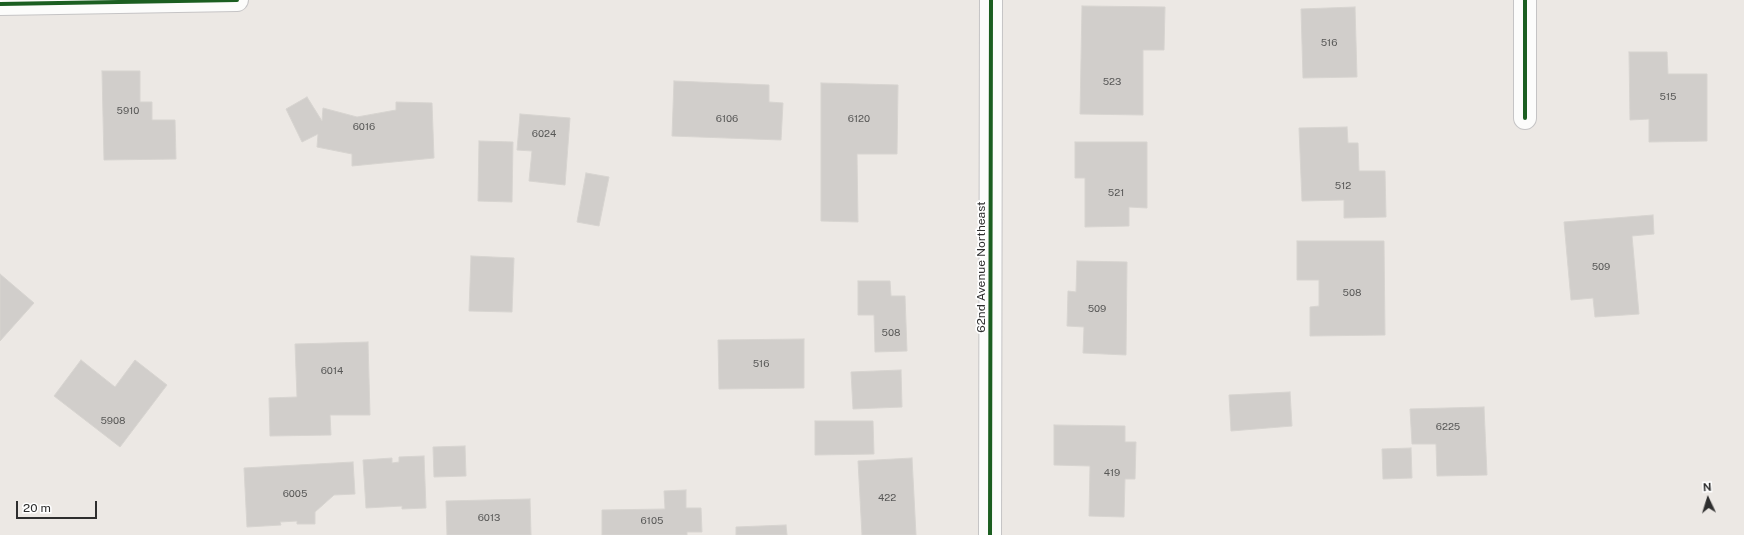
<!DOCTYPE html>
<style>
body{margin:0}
#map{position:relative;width:1744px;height:535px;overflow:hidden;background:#ece8e4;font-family:"Public Sans",sans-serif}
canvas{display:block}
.north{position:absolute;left:1688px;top:479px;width:40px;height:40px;-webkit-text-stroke:3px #fff;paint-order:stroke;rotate:356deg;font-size:11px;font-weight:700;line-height:16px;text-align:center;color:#2e2e2e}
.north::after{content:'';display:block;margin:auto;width:14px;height:18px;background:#2e2e2e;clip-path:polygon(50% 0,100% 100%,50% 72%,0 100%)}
.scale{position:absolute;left:16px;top:501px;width:81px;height:18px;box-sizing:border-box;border:2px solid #2e2e2e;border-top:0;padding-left:5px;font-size:12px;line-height:14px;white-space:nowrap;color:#2e2e2e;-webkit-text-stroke:3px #fff;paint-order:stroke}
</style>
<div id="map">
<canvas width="1744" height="535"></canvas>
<div class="north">N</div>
<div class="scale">20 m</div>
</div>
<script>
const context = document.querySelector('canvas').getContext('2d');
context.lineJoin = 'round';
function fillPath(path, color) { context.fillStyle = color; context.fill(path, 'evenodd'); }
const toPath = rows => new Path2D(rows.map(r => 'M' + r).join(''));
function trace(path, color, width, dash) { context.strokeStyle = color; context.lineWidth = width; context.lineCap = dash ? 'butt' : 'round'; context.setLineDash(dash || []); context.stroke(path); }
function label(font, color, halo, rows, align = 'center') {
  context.font = font + ' "Public Sans",sans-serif'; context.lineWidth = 3.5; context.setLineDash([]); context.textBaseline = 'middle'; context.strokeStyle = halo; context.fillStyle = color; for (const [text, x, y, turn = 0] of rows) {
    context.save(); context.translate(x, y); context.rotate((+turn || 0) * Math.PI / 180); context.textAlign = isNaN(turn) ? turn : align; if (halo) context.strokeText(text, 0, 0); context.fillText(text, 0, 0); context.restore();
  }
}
const building = toPath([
 [1082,6,1165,7,1164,50,1143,50,1143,115,1080,114,1082,6],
 [1355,7,1357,77,1303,78,1301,9,1355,7],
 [1629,52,1667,52,1668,74,1707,74,1707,141,1649,142,1649,119,1630,120,1629,52],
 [102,71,140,71,140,102,152,102,152,120,175,120,176,159,104,160,102,71],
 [674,81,769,85,769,102,783,103,781,140,672,136,674,81],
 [821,83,898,85,897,154,857,154,858,222,821,221,821,83],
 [307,97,322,121,323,108,357,117,396,110,396,102,432,103,434,158,352,166,352,154,317,147,318,134,302,142,286,109,307,97],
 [520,114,570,118,565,185,529,181,532,151,517,150,520,114],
 [1347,127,1348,143,1358,143,1359,171,1385,171,1386,217,1344,218,1344,200,1302,201,1299,128,1347,127],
 [479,141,513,142,512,202,478,201,479,141],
 [1075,142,1147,142,1147,208,1129,207,1129,226,1085,227,1085,178,1075,178,1075,142],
 [586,173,609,177,599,226,577,222,586,173],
 [1653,215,1654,234,1632,236,1639,314,1595,317,1593,298,1571,300,1564,222,1653,215],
 [1297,241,1384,241,1385,335,1310,336,1310,307,1319,306,1319,280,1297,280,1297,241],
 [471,256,514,258,512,312,469,311,471,256],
 [1077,261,1127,262,1126,355,1083,353,1084,327,1067,326,1068,291,1076,292,1077,261],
 [0,274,34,303,0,341,0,274],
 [858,281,890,281,891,296,905,296,907,351,875,352,874,315,858,315,858,281],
 [804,339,804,388,719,389,718,340,804,339],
 [368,342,370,415,330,415,331,435,270,436,269,398,297,397,295,344,368,342],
 [81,360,115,387,135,360,167,385,120,447,54,396,81,360],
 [901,370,902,407,853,409,851,372,901,370],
 [1290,392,1292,426,1231,431,1229,395,1290,392],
 [1484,407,1487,475,1437,476,1436,444,1412,444,1410,409,1484,407],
 [815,421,873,421,874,454,815,455,815,421],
 [1054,425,1125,426,1125,442,1136,442,1135,479,1125,479,1124,517,1089,516,1090,466,1054,465,1054,425],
 [465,446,466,476,434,477,433,447,465,446],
 [1411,448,1412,478,1383,479,1382,449,1411,448],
 [424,456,426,508,402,509,402,506,366,508,363,460,392,458,392,463,399,462,399,457,424,456],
 [912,458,916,535,862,535,858,461,912,458],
 [353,462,355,494,334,495,315,512,315,524,297,524,297,521,280,522,281,525,247,527,244,468,353,462],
 [686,490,686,508,701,508,702,532,687,532,687,535,602,535,602,510,665,509,664,491,686,490],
 [530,499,531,535,447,535,446,501,530,499],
 [786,525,787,535,736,535,736,527,786,525]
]);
const minor = toPath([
 [1525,0,1525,118],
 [0,4,237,0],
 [990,535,991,0]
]);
const cycleway = toPath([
 [1525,0,1525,118],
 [0,4,237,0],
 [990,535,991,0]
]);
const numberNames = [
 ["516",1329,43],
 ["523",1112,82],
 ["515",1668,97],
 ["5910",128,111],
 ["6106",727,119],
 ["6120",859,119],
 ["6016",364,127],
 ["6024",544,134],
 ["512",1343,186],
 ["521",1116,193],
 ["509",1601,267],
 ["508",1352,293],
 ["509",1097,309],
 ["508",891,333],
 ["516",761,364],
 ["6014",332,371],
 ["5908",113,421],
 ["6225",1448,427],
 ["419",1112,473],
 ["6005",295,494],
 ["422",887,498],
 ["6013",489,518],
 ["6105",652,521]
];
const streetNames = [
 ["62nd Avenue Northeast",981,267,-90]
];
fillPath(building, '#d1cecb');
trace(building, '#d7d4d0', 1);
trace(minor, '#c5c4c5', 24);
trace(minor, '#fcfcfb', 22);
trace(cycleway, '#1b5e20', 4);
label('10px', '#585857', null, numberNames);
label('12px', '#2e2e2e', '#fff', streetNames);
</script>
